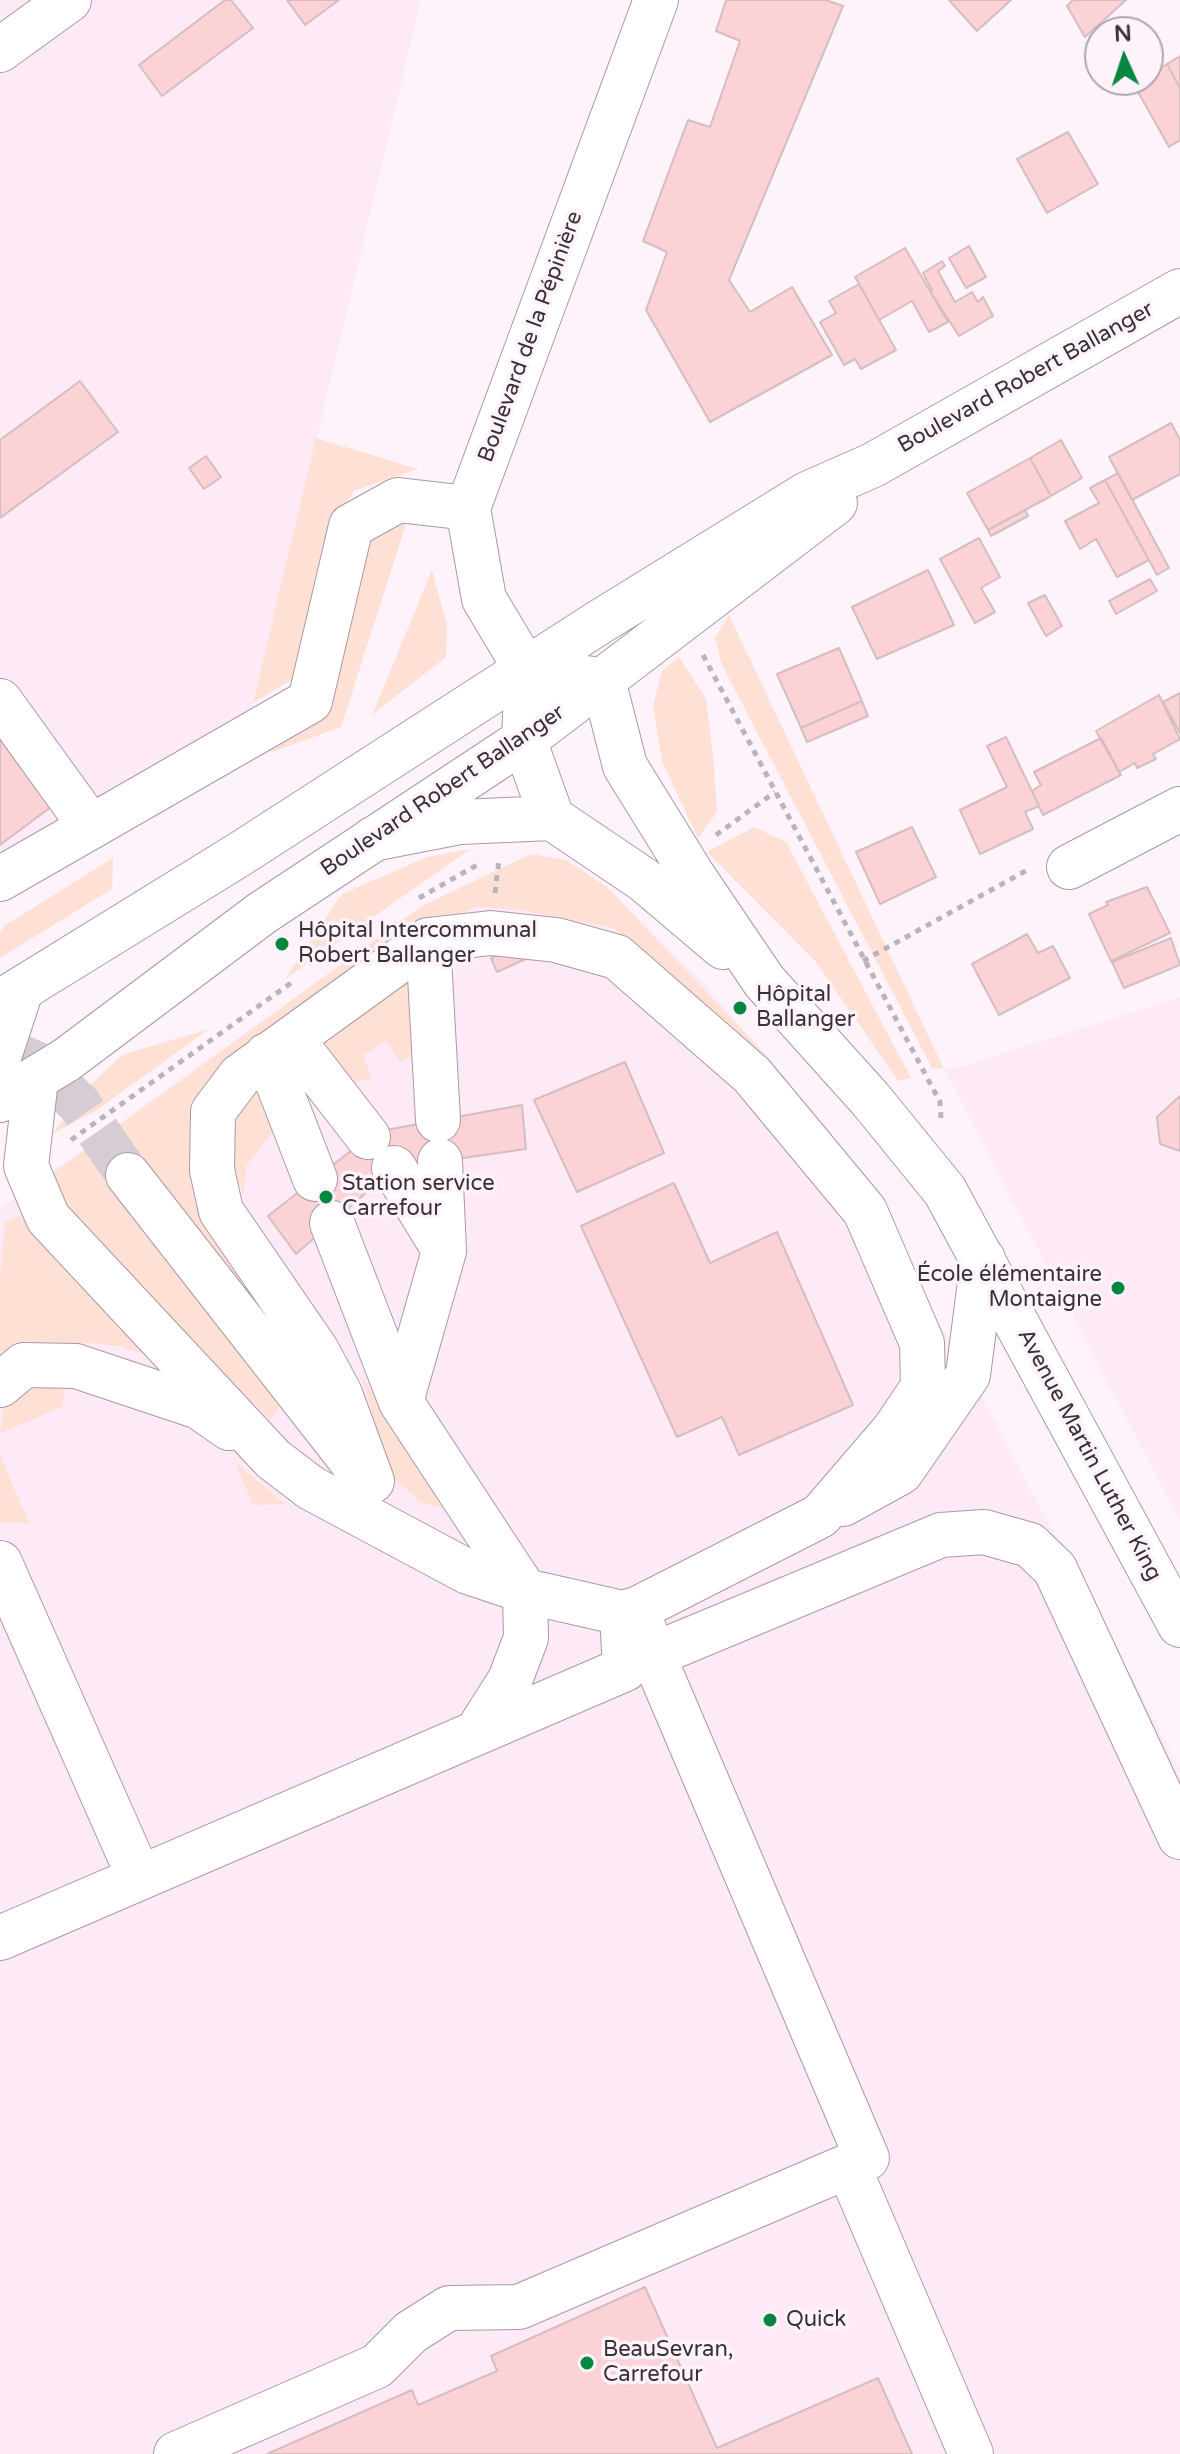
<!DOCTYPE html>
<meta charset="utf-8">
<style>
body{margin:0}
#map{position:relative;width:1180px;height:2454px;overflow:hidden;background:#fef3fb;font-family:"Varela Round",sans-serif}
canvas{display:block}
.north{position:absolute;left:1084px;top:16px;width:80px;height:80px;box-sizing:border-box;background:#fef3fb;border:2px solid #afa5ac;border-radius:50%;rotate:357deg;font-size:22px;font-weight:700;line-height:32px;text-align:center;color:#383136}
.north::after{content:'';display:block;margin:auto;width:28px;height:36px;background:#058641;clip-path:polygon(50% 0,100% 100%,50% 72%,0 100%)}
</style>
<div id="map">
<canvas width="1180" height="2454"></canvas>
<div class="north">N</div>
</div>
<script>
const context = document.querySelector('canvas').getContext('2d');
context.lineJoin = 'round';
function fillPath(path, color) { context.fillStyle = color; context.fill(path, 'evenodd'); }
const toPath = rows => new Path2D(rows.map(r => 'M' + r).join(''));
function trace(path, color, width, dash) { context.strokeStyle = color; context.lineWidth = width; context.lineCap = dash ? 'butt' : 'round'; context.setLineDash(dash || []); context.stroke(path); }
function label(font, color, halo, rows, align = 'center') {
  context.font = font + ' "Varela Round",sans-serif'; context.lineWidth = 7; context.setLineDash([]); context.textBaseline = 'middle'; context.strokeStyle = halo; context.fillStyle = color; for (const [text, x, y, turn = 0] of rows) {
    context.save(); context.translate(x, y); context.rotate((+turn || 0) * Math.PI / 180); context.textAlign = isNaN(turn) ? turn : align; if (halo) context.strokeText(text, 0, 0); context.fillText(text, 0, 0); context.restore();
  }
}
const built = toPath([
 [0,0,421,0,241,756,0,894],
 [531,854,566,860,607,887,709,989,829,1129,985,1404,1180,1768,1180,2454,0,2454,0,1209,422,906],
 [1180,997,1180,1521,944,1069,961,1067]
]);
const green = toPath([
 [316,438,418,469,354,491,330,526,305,672,253,703],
 [410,512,341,727,272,752,255,747,330,691,359,536],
 [432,570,447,625,446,657,372,715],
 [729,615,944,1069,932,1068,722,665,715,638],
 [679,657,706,699,714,763,717,812,698,838,662,762,653,705,662,671],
 [754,827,786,842,911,1078,898,1081,816,962,707,852],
 [470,849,285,979,342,894,427,857],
 [531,854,566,860,607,887,774,1064,614,928,519,910,476,907,427,928,203,1114,334,1415,134,1149,100,1168,281,1403,271,1420,115,1270,46,1178,422,906],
 [113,858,112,889,0,958,0,935,4,926],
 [430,965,421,1052,400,1062,386,1041,363,1055,372,1079,355,1082,321,1048,340,1028],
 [209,1029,97,1110,52,1134,87,1088,122,1055],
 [265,1080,261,1096,273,1131,247,1165,243,1195,233,1163,232,1134,241,1104],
 [20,1216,158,1359,120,1346,94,1343,36,1348,0,1368,0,1277,5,1222],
 [361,1376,454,1499,444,1509,422,1503,391,1476],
 [66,1380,62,1407,0,1433,4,1407,33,1381],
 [0,1455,29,1523,0,1523],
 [235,1462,285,1504,253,1505]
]);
const building = toPath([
 [225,0,231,0,253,28,162,96,139,65,225,0],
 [287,0,339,0,305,25,287,0],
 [726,0,826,0,843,6,729,280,750,312,792,287,832,355,710,422,646,310,667,252,643,241,688,120,710,127,740,41,716,31,726,0],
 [949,0,1011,0,977,31,949,0],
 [1073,0,1126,0,1085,37,1067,6,1073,0],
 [1180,56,1180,88,1167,64,1180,56],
 [1167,64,1180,88,1180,140,1169,147,1133,83,1148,80,1148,75,1167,64],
 [1068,132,1098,184,1047,213,1017,159,1068,132],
 [969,246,986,277,966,288,949,258,969,246],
 [905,248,948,322,929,332,912,301,879,320,855,277,905,248],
 [942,261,945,266,938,271,955,302,972,292,978,302,983,297,993,316,959,336,930,291,932,290,923,273,942,261],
 [859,284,896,350,861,369,855,359,844,365,820,322,836,313,829,301,859,284],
 [80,381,118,432,0,518,0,440,80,381],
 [1171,423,1180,440,1180,474,1132,500,1109,457,1171,423],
 [1061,440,1082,478,1051,496,1030,458,1061,440],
 [206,456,221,477,204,489,189,468,206,456],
 [1030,458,1051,496,988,530,967,493,1030,458],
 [1118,473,1169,568,1157,575,1105,480,1118,473],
 [1105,480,1149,560,1117,577,1096,539,1080,549,1065,521,1099,503,1090,488,1105,480],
 [1025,510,1028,516,991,536,988,530,1025,510],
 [979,538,1000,577,981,588,995,612,975,623,940,559,979,538],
 [928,570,954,625,877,659,852,607,928,570],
 [1150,579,1157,591,1116,614,1109,601,1150,579],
 [1045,595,1062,626,1046,636,1028,603,1045,595],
 [839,648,862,701,801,728,777,674,839,648],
 [1180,693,1180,733,1163,702,1180,693],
 [1159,695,1180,739,1153,754,1156,759,1137,768,1135,763,1119,772,1096,731,1159,695],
 [862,701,868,716,807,742,801,728,862,701],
 [1006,737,1039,806,1025,812,1033,829,980,854,960,810,1007,787,987,746,1006,737],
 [1101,738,1121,775,1043,815,1032,791,1041,785,1034,772,1101,738],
 [0,739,51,807,0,845,0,739],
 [912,827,936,877,880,904,856,852,912,827],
 [1147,887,1170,933,1111,961,1089,914,1108,905,1106,902,1147,887],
 [1027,934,1038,953,1053,946,1070,978,999,1015,972,964,1027,934],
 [1171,938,1180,965,1124,988,1112,962,1171,938],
 [524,943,530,957,497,972,491,958,524,943],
 [625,1062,664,1153,577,1192,534,1100,625,1062],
 [1180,1096,1180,1151,1160,1144,1157,1117,1180,1096],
 [522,1105,526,1149,394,1168,296,1254,268,1216,375,1132,522,1105],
 [674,1183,710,1263,777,1232,853,1405,739,1455,722,1417,677,1437,581,1226,674,1183],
 [645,2287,717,2448,878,2378,912,2454,267,2454,412,2390,418,2405,497,2371,491,2356,645,2287]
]);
const minorTunnel = toPath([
 [0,1047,38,1064,79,1104,128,1175]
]);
const path = toPath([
 [703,655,940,1102,941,1118],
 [716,835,775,792],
 [495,893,499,859],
 [419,898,477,865],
 [863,961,1029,869],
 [71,1140,291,983]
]);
const minor = toPath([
 [0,50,69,0],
 [527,671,603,680,625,766,693,876,764,981,871,1100,945,1191,1180,1625],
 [527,671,484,599,468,508,656,0],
 [527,671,524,740,552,818,644,880,723,947],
 [0,701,91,827],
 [373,839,460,822,552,818],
 [1069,867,1180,809],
 [0,879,310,701,351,526,398,500,468,508],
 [428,940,438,1120],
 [292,1039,368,1137],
 [0,1054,21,990],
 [267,1055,315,1179],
 [36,1079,26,1166,48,1218,273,1459,311,1488,468,1572,525,1591,622,1613,637,1609,820,1516,894,1430,923,1387,922,1343,865,1211,752,1075,617,957,556,940,491,933,428,940,240,1076,213,1112,212,1170,221,1211,317,1351,340,1394,372,1481],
 [440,1161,444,1251,401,1402,525,1591,526,1638,510,1680,477,1732],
 [394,1168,443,1248],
 [128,1175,353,1463],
 [332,1223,401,1402],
 [0,1385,24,1365,76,1366,199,1407,229,1428],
 [843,1504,901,1472,968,1375,983,1259],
 [0,1563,139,1877],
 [653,1655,941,1535,984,1532,1030,1545,1055,1569,1180,1837],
 [0,1938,625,1669,622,1613],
 [848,2166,971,2454],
 [176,2454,377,2366,411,2332,449,2308,519,2307,867,2158,653,1655,637,1609]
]);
const major = toPath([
 [0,1002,240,854,598,623,807,494,873,465,1180,291],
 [0,1100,66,1060,262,913,524,740,835,503]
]);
const markers = [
 [282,944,8,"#058641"],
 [740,1008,8,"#058641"],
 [326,1197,8,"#058641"],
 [1118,1288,8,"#058641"],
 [770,2320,8,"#058641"],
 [587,2363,8,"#058641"]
];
const streetNames = [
 ["Boulevard de la Pépinière",531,337,-70],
 ["Boulevard Robert Ballanger",1026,378,-29],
 ["Boulevard Robert Ballanger",443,791,-34],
 ["Avenue Martin Luther King",1089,1455,62]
];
const poiNames = [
 ["Hôpital Intercommunal",298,931],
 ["Robert Ballanger",298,956],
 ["Hôpital",756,995],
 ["Ballanger",756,1020],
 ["Station service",342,1184],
 ["Carrefour",342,1209],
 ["École élémentaire",1102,1275,"right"],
 ["Montaigne",1102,1300,"right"],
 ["Quick",786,2320],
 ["BeauSevran,",603,2350],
 ["Carrefour",603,2375]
];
fillPath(built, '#fee9f7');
fillPath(green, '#fee1d4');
fillPath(building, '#fbd2d6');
trace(building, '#d5bec0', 2);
trace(minorTunnel, '#d6ccd4', 44, [44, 22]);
trace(minor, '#aa99a5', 46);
trace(major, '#aa99a5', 46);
trace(path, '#bcb2b9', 5, [6, 6]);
trace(minor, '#fff', 44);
trace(major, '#fff', 44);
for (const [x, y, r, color] of markers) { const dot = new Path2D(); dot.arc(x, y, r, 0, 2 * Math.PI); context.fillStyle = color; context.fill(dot); trace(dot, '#fef3fb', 3); }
label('22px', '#383136', '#fef3fb', streetNames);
label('22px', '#383136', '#fef3fb', poiNames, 'left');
</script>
